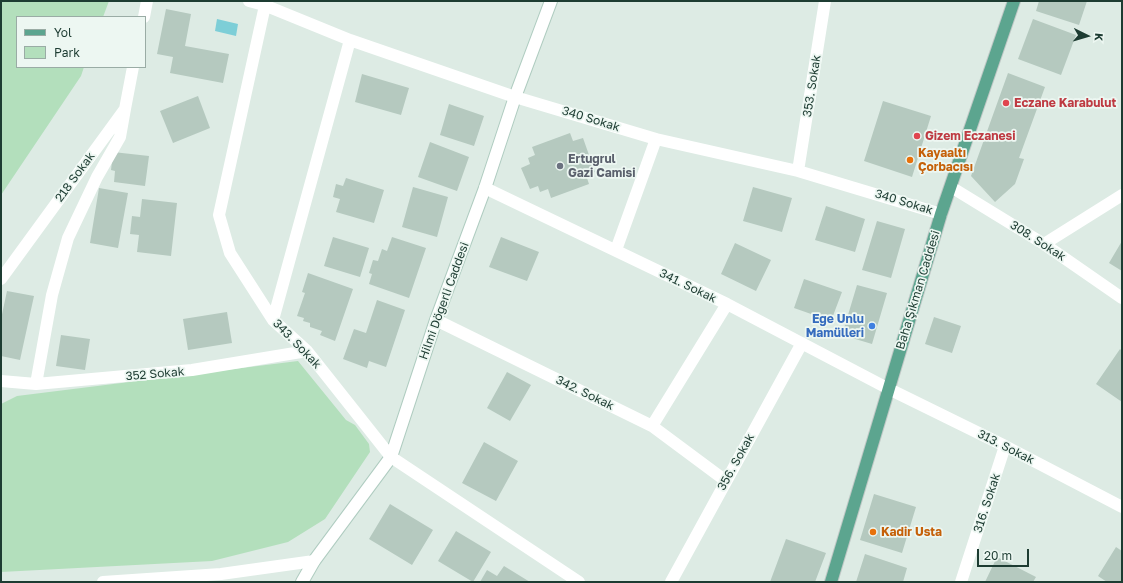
<!DOCTYPE html>
<meta charset="utf-8">
<style>
body{margin:0}
#map{position:relative;width:1123px;height:583px;overflow:hidden;background:#ddebe4;font-family:"Golos Text",sans-serif}
canvas{display:block}
.frame{position:absolute;inset:0;border:2px solid #1d3c32;pointer-events:none}
.legend{position:absolute;left:16px;top:16px;width:130px;height:52px;box-sizing:border-box;background:#edf7f2;border:1px solid #9aaca5;margin:0;padding:5px 7px;list-style:none;font-size:12px;color:#1d3c32}
.legend li{display:flex;align-items:center;gap:8px;height:20px}
.legend b{width:20px;border:1px solid #9aaca5}
.north{position:absolute;left:1067px;top:16px;width:40px;height:40px;-webkit-text-stroke:3px #edf7f2;paint-order:stroke;rotate:95deg;font-size:11px;font-weight:700;line-height:16px;text-align:center;color:#1d3c32}
.north::after{content:'';display:block;margin:auto;width:14px;height:18px;background:#1d3c32;clip-path:polygon(50% 0,100% 100%,50% 72%,0 100%)}
.scale{position:absolute;left:977px;top:549px;width:52px;height:18px;box-sizing:border-box;border:2px solid #1d3c32;border-top:0;padding-left:5px;font-size:12px;line-height:14px;white-space:nowrap;color:#1d3c32;-webkit-text-stroke:3px #edf7f2;paint-order:stroke}
</style>
<div id="map">
<canvas width="1123" height="583"></canvas>
<div class="frame"></div>
<ul class="legend">
<li><b style="height:5px;background:#5ca58f"></b>Yol</li>
<li><b style="height:11px;background:#b3dfbc"></b>Park</li>
</ul>
<div class="north">K</div>
<div class="scale">20 m</div>
</div>
<script>
const context = document.querySelector('canvas').getContext('2d');
context.lineJoin = 'round';
function fillPath(path, color) { context.fillStyle = color; context.fill(path, 'evenodd'); }
const toPath = rows => new Path2D(rows.map(r => 'M' + r).join(''));
function trace(path, color, width, dash) { context.strokeStyle = color; context.lineWidth = width; context.lineCap = dash ? 'butt' : 'round'; context.setLineDash(dash || []); context.stroke(path); }
function label(font, color, halo, rows, align = 'center') {
  context.font = font + ' "Golos Text",sans-serif'; context.lineWidth = 3.5; context.setLineDash([]); context.textBaseline = 'middle'; context.strokeStyle = halo; context.fillStyle = color; for (const [text, x, y, turn = 0] of rows) {
    context.save(); context.translate(x, y); context.rotate((+turn || 0) * Math.PI / 180); context.textAlign = isNaN(turn) ? turn : align; if (halo) context.strokeText(text, 0, 0); context.fillText(text, 0, 0); context.restore();
  }
}
const green = toPath([
 [1,1,109,1,103,17,17,17,17,67,84,67,81,76,1,195],
 [298,361,346,420,355,425,369,444,370,452,325,519,288,542,212,561,1,572,1,404,17,396]
]);
const water = toPath([
 [217,19,238,24,236,36,215,31]
]);
const building = toPath([
 [1039,1,1087,1,1079,25,1036,11],
 [166,9,191,14,185,46,229,54,223,83,170,73,173,57,157,54],
 [1033,19,1076,35,1061,75,1018,59],
 [1008,73,1045,87,1019,158,1024,159,1015,184,995,202,971,176],
 [362,74,409,88,401,115,355,102],
 [198,96,210,128,173,143,160,111],
 [883,101,931,116,912,177,864,161],
 [449,104,484,116,474,146,440,135],
 [570,133,573,141,583,138,595,172,586,175,589,184,551,198,548,189,540,192,538,186,530,189,521,168,530,164,528,158,535,155,532,147],
 [430,142,469,157,457,191,418,177],
 [113,152,149,156,145,186,114,182,115,171,111,170],
 [346,178,384,190,374,223,336,212,340,199,333,197,336,184,343,186],
 [413,187,448,197,437,237,402,227],
 [753,187,792,198,782,232,743,221],
 [99,188,128,193,118,248,90,243],
 [142,199,177,203,171,256,137,252,139,235,130,234,132,216,140,217],
 [826,206,865,219,855,252,815,240],
 [877,221,905,229,891,278,862,270],
 [333,237,369,248,360,277,324,266],
 [392,237,426,248,409,298,369,284,372,274,369,273,373,260,378,261,382,249,387,251],
 [501,237,539,252,527,281,489,267],
 [1122,241,1122,271,1109,263],
 [735,243,771,260,756,291,721,274],
 [308,273,353,289,335,341,320,335,322,331,310,327,310,323,303,321,304,318,297,316,305,293,302,292],
 [804,279,842,292,831,321,794,308],
 [857,285,887,293,872,344,842,335],
 [7,291,34,296,20,360,1,356,1,319],
 [377,300,405,310,386,367,369,361,367,368,343,359,354,329,366,333],
 [227,312,232,343,188,350,183,319],
 [934,317,961,326,952,353,925,344],
 [61,335,90,339,85,370,56,366],
 [1120,349,1122,351,1122,402,1096,384],
 [507,372,531,385,510,421,487,408],
 [484,442,518,461,496,501,462,483],
 [874,494,916,507,902,553,860,540],
 [390,504,433,530,412,565,369,539],
 [456,531,491,552,473,582,438,561],
 [786,539,826,553,815,582,770,582],
 [1116,547,1122,551,1122,582,1107,582,1098,576],
 [865,554,907,568,903,582,856,582],
 [997,557,1036,577,1033,582,985,582],
 [504,566,530,582,480,582,487,570,497,576]
]);
const street = toPath([
 [249,1,264,5,350,40,515,97,656,139,798,171,941,214],
 [266,1,219,215,230,253,273,320,307,351,391,457,579,582],
 [144,17,147,1],
 [798,171,825,1],
 [951,187,1044,244,1122,298],
 [485,188,727,304,889,389,1005,446,1122,507],
 [1044,244,1122,195],
 [616,250,656,139],
 [1,279,125,109,133,67],
 [273,320,350,40],
 [436,320,652,426,726,481],
 [1,381,36,384,192,370,307,351],
 [36,384,52,295,68,238,97,177,120,137,125,109],
 [652,426,727,304],
 [103,582,221,574,314,561],
 [671,582,802,343],
 [961,582,1005,446]
]);
const secondary = toPath([
 [302,582,314,561,391,457,436,320,485,188,515,97,551,1]
]);
const primary = toPath([
 [831,582,941,214,1014,1]
]);
const markers = [
 [1006,103,4,"#e0444e"],
 [917,136,4,"#e0444e"],
 [910,160,4,"#e8710a"],
 [560,166,4,"#6b7280"],
 [872,326,4,"#3f7fe0"],
 [873,532,4,"#e8710a"]
];
const streetNames = [
 ["353. Sokak",812,86,-81],
 ["340 Sokak",591,119,17],
 ["218 Sokak",75,177,-54],
 ["340 Sokak",904,202,17],
 ["308. Sokak",1038,241,33],
 ["341. Sokak",688,286,26],
 ["Baha Şıkman Caddesi",918,290,-73],
 ["Hilmi Döğerli Caddesi",444,301,-70],
 ["343. Sokak",297,344,46],
 ["352 Sokak",155,374,-5],
 ["342. Sokak",585,393,26],
 ["313. Sokak",1006,447,27],
 ["356. Sokak",736,462,-61],
 ["316. Sokak",987,503,-72]
];
const healthNames = [
 ["Eczane Karabulut",1014,103],
 ["Gizem Eczanesi",925,136]
];
const foodNames = [
 ["Kayaaltı",918,153],
 ["Çorbacısı",918,167],
 ["Kadir Usta",881,532]
];
const worshipNames = [
 ["Ertuğrul",568,159],
 ["Gazi Camisi",568,173]
];
const shopNames = [
 ["Ege Unlu",864,319],
 ["Mamülleri",864,333]
];
fillPath(green, '#b3dfbc');
fillPath(water, '#7dced7');
fillPath(building, '#b5c9bf');
trace(secondary, '#afccc0', 14);
trace(primary, '#c0c8c6', 14);
trace(street, '#fff', 12);
trace(secondary, '#fff', 12);
trace(primary, '#5ca58f', 12);
for (const [x, y, r, color] of markers) { const dot = new Path2D(); dot.arc(x, y, r, 0, 2 * Math.PI); context.fillStyle = color; context.fill(dot); trace(dot, '#edf7f2', 1.5); }
label('12px', '#1d3c32', '#edf7f2', streetNames);
label('bold 12px', '#be3a42', '#edf7f2', healthNames, 'left');
label('bold 12px', '#c56008', '#edf7f2', foodNames, 'left');
label('bold 12px', '#5b616d', '#edf7f2', worshipNames, 'left');
label('bold 12px', '#366cbe', '#edf7f2', shopNames, 'right');
</script>
